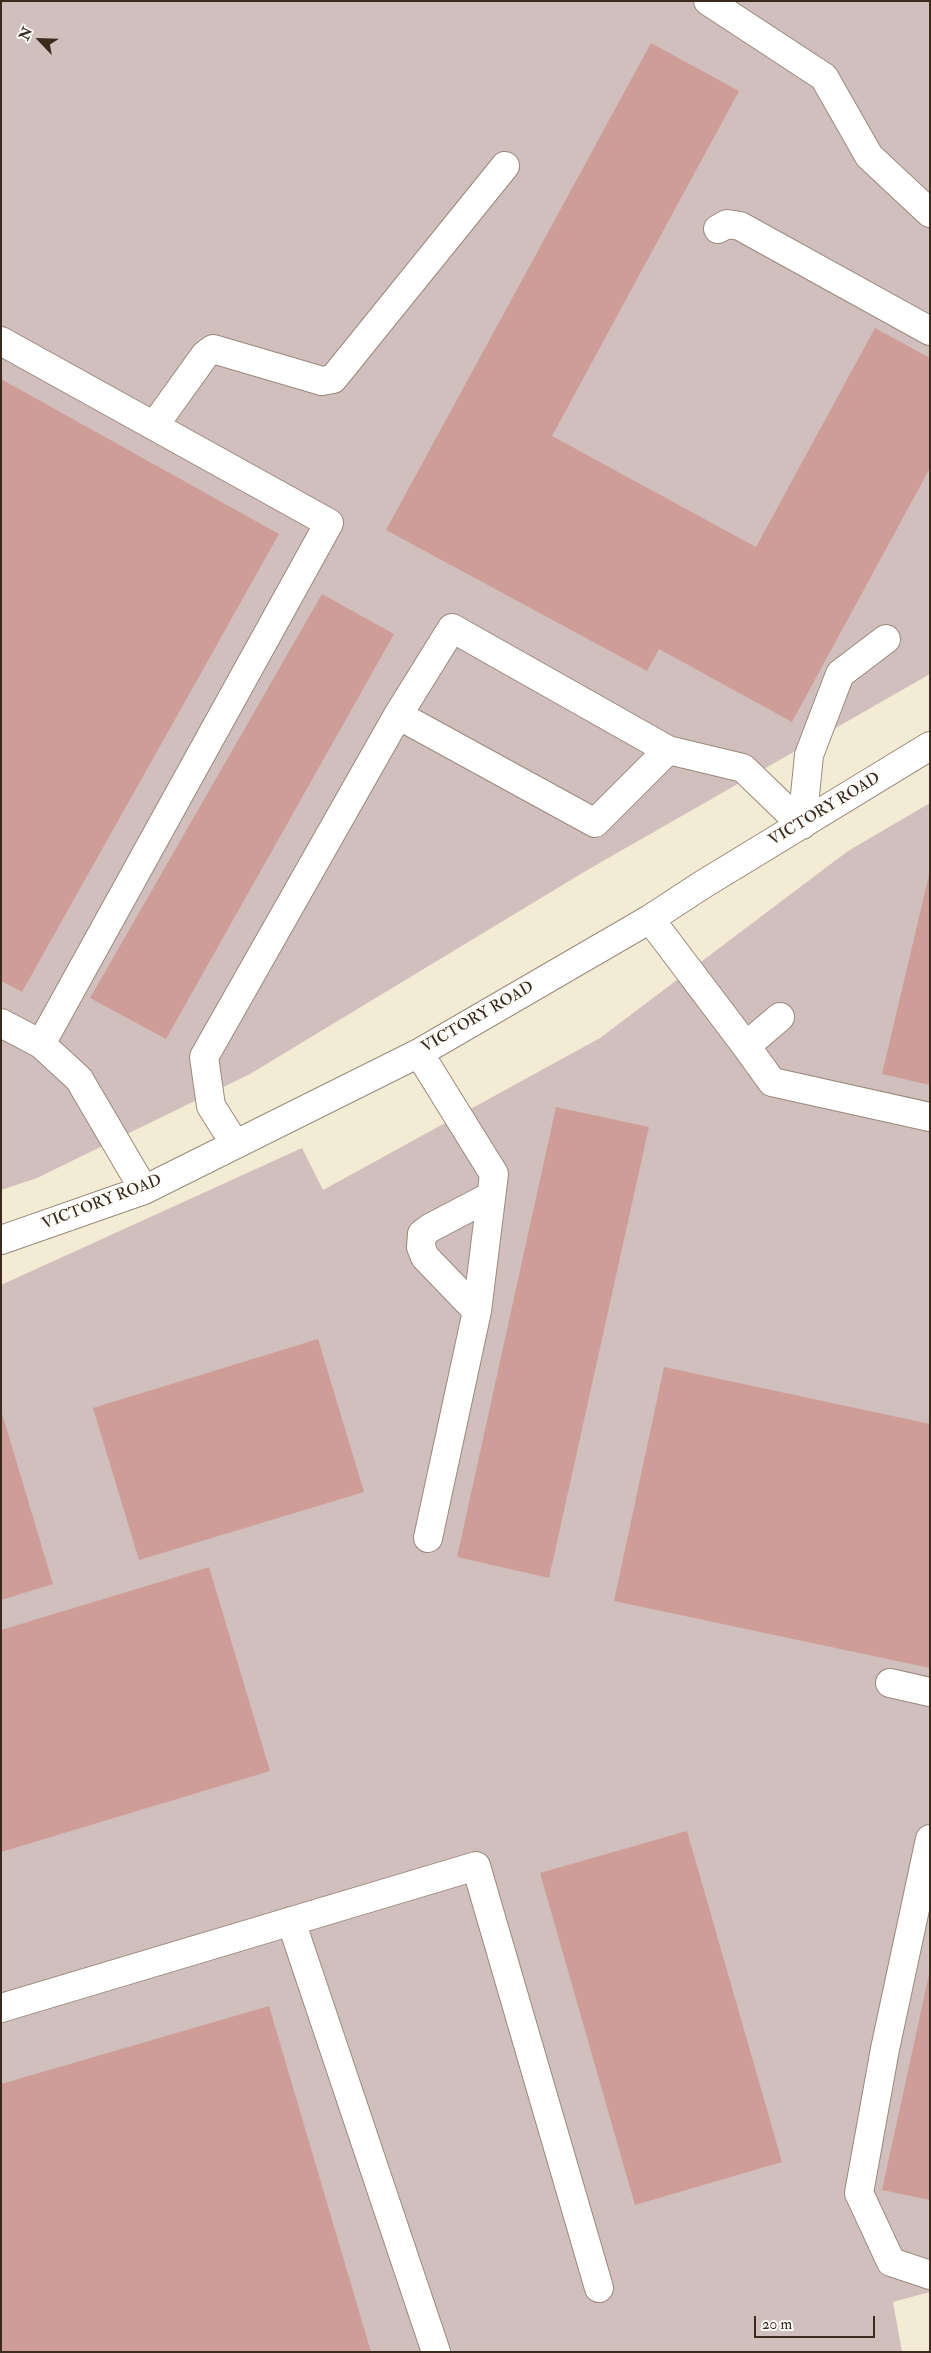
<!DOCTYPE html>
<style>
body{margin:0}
#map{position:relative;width:931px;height:2353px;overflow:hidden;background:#f4ebd5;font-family:"IM FELL Double Pica",serif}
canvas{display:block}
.frame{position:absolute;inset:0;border:2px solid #3b2a1e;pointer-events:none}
.north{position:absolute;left:15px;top:15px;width:50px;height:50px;-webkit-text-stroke:4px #fdfcf7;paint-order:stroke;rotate:294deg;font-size:14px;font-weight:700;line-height:20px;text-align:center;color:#3b2a1e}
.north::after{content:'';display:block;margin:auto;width:18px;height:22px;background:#3b2a1e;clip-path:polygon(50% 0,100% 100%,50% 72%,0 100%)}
.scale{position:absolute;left:754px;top:2316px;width:121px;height:22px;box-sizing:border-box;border:2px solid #3b2a1e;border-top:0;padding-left:6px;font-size:15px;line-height:18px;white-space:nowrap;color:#3b2a1e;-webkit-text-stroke:4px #fdfcf7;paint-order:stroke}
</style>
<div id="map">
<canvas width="931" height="2353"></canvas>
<div class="frame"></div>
<div class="north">N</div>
<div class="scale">20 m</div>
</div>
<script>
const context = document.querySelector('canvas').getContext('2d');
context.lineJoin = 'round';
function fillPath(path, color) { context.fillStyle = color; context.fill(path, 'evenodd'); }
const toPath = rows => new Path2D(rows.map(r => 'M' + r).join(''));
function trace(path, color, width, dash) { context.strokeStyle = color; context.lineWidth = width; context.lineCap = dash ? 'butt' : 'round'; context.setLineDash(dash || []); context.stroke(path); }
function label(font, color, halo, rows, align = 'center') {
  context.font = font + ' "IM FELL Double Pica",serif'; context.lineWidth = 4; context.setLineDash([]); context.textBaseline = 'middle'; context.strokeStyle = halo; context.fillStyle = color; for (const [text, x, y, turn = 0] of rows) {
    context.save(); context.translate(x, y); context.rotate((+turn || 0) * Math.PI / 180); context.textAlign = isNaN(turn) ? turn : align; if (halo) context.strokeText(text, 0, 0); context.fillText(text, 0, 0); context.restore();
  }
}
const industrial = toPath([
 [1,1,930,1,930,674,589,869,250,1074,37,1178,1,1190],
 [930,803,930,2292,893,2302,902,2352,1,2352,1,1285,302,1148,323,1190,600,1038,848,851]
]);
const building = toPath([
 [651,43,739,91,552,436,756,547,875,328,930,358,930,468,792,722,659,649,647,671,386,530],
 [1,379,279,534,22,992,1,981],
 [322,594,394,634,166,1039,90,998],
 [929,875,930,875,930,1085,882,1074],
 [556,1107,649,1127,549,1578,457,1557],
 [318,1339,364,1492,139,1560,93,1408],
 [664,1367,930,1424,930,1668,614,1601],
 [1,1410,53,1584,1,1600],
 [209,1567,270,1771,1,1852,1,1630],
 [687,1831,782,2162,635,2205,540,1873],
 [930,1970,930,2200,882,2190],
 [269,2006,371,2352,1,2352,1,2084]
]);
const minor = toPath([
 [708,1,824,77,869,156,930,213],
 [718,229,727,224,740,226,930,331],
 [1,341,329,523,41,1044],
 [154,426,205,355,213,349,322,381,333,379,505,166],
 [398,715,595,823,668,750],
 [802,825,809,755,840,674,886,639],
 [650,919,746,1046,780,1017],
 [1,1023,41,1044,79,1079,144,1190],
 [746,1046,772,1082,930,1117],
 [419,1053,494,1174,477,1311,428,1538],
 [235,1144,211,1106,204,1057,398,715,452,628,668,750,743,768,802,825],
 [1,1240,144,1190,419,1053,650,919,702,885,930,746],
 [477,1311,425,1257,421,1247,422,1234,430,1228,491,1196],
 [890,1683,930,1692],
 [930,1839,885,2049,859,2193,891,2262,930,2275],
 [291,1921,436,2352],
 [1,2008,476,1866,599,2288]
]);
const streetNames = [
 ["VICTORY ROAD",825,810,-31],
 ["VICTORY ROAD",478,1018,-30],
 ["VICTORY ROAD",102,1203,-21]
];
fillPath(industrial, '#d1bfbd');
fillPath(building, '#cf9d97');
trace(minor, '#988a7a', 30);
trace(minor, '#fff', 28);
label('16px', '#3b2a1e', '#fdfcf7', streetNames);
</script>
